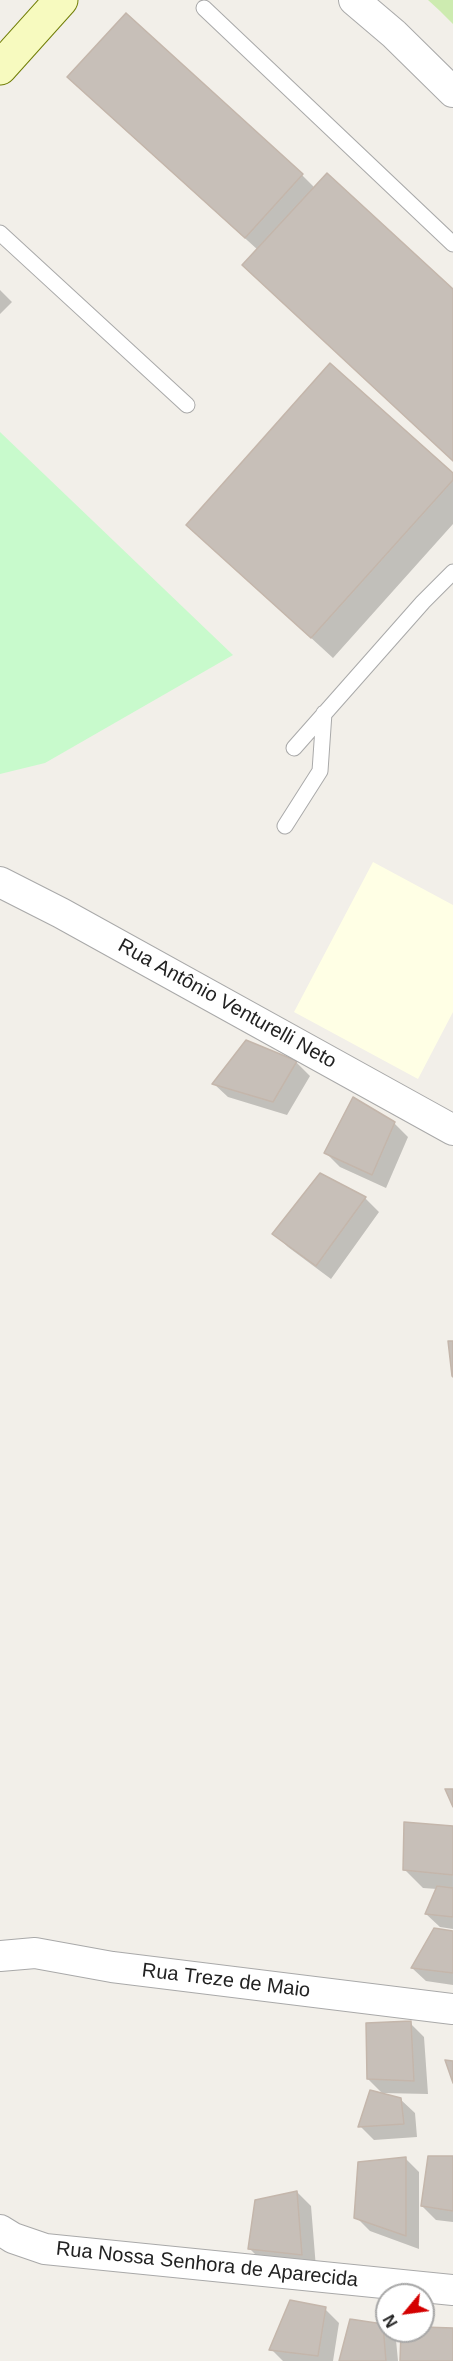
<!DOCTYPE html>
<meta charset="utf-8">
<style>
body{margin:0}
#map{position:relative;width:453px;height:2361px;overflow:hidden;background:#f2efe9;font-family:Arial,sans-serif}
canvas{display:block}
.north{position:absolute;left:375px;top:2283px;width:60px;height:60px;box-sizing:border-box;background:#fff;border:2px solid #a7a7a7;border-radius:50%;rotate:241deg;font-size:16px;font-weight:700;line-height:24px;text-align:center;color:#222}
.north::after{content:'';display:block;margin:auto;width:21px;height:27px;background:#d40000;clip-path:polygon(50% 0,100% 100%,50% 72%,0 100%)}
</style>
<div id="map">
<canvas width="453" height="2361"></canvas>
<div class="north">N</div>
</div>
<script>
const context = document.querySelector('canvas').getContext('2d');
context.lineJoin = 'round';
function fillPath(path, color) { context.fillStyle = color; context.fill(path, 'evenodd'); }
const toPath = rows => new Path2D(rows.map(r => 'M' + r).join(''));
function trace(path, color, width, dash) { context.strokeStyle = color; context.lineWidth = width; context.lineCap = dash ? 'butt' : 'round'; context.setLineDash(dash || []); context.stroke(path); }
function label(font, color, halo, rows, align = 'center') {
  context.font = font + ' Arial,sans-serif'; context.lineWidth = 4.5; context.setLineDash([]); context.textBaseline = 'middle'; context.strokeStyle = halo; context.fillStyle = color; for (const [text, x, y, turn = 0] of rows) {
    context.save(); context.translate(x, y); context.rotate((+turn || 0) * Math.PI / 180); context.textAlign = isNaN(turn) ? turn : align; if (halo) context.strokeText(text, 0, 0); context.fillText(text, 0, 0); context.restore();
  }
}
const education = toPath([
 [373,862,453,905,453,1012,418,1079,294,1012]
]);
const grass = toPath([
 [428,0,453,0,453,24,440,11]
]);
const park = toPath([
 [0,432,233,655,45,763,0,774]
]);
const shadow = toPath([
 [90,98,302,175,315,188,453,291,453,460,258,250],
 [0,290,12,302,0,314],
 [453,475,453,524,333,658,188,525],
 [246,1042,297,1063,310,1076,287,1115,228,1097,214,1084],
 [394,1123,408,1137,386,1188,340,1167,326,1153],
 [320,1175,365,1198,379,1212,331,1279,288,1247,274,1233],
 [453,1827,453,1929,440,1927,426,1914,437,1889,423,1888,404,1869],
 [453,1933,453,1985,426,1981,412,1968],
 [410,2023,424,2037,428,2094,382,2093,368,2079],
 [400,2099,415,2113,417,2137,374,2140,360,2126],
 [453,2157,453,2222,436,2220,422,2206],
 [405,2158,419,2172,419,2249,370,2231,356,2217],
 [297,2192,311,2206,316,2268,264,2263,250,2249],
 [325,2309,339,2323,333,2361,283,2361,271,2349],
 [382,2326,396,2340,398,2361,340,2361]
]);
const building = toPath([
 [126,13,303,174,245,238,67,77,126,13],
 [327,173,453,289,453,461,242,265,327,173],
 [330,363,453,473,453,480,311,638,186,525,330,363],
 [246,1040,297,1061,273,1102,212,1084,246,1040],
 [353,1097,395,1122,372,1175,324,1153,353,1097],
 [320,1173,366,1197,316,1266,272,1234,320,1173],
 [448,1341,453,1341,453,1377,452,1376,448,1341],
 [445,1789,453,1789,453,1807,445,1789],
 [404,1822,453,1826,453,1875,403,1870,404,1822],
 [437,1886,453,1888,453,1917,425,1914,437,1886],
 [434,1928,453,1931,453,1973,411,1968,434,1928],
 [411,2021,414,2081,367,2079,366,2023,411,2021],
 [445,2060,453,2061,453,2083,445,2060],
 [370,2090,401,2098,404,2124,358,2127,370,2090],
 [428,2156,453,2156,453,2211,421,2206,428,2156],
 [406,2157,406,2236,354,2218,358,2162,406,2157],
 [297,2191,302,2255,248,2249,255,2200,297,2191],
 [290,2300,326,2307,318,2356,269,2350,290,2300],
 [350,2319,383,2324,386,2361,339,2361,350,2319],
 [423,2327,453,2328,453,2361,400,2361,401,2331,423,2331,423,2327]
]);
const lane = toPath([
 [204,8,453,244],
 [0,233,187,405],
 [294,748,423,602,453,572],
 [285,826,320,771,324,713]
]);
const street = toPath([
 [354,0,394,34,453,92],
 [0,882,61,913,453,1130],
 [0,1956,35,1953,112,1967,453,2009],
 [0,2230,13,2238,45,2249,453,2290]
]);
const secondary = toPath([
 [0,68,61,0]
]);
const streetNames = [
 ["Rua Antônio Venturelli Neto",227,1004,29],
 ["Rua Treze de Maio",226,1981,7],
 ["Rua Nossa Senhora de Aparecida",207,2265,6]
];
fillPath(education, '#ffffe5');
fillPath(grass, '#cdebb0');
fillPath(park, '#c8facc');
fillPath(shadow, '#0003');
fillPath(building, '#c7bfb8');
trace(building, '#c4b6ab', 1.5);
trace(lane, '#a9a9a9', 17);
trace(street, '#a9a9a9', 32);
trace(secondary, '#707d05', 35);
trace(lane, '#fff', 15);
trace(street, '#fff', 30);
trace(secondary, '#f7fabf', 33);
label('20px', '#222', '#fff', streetNames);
</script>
